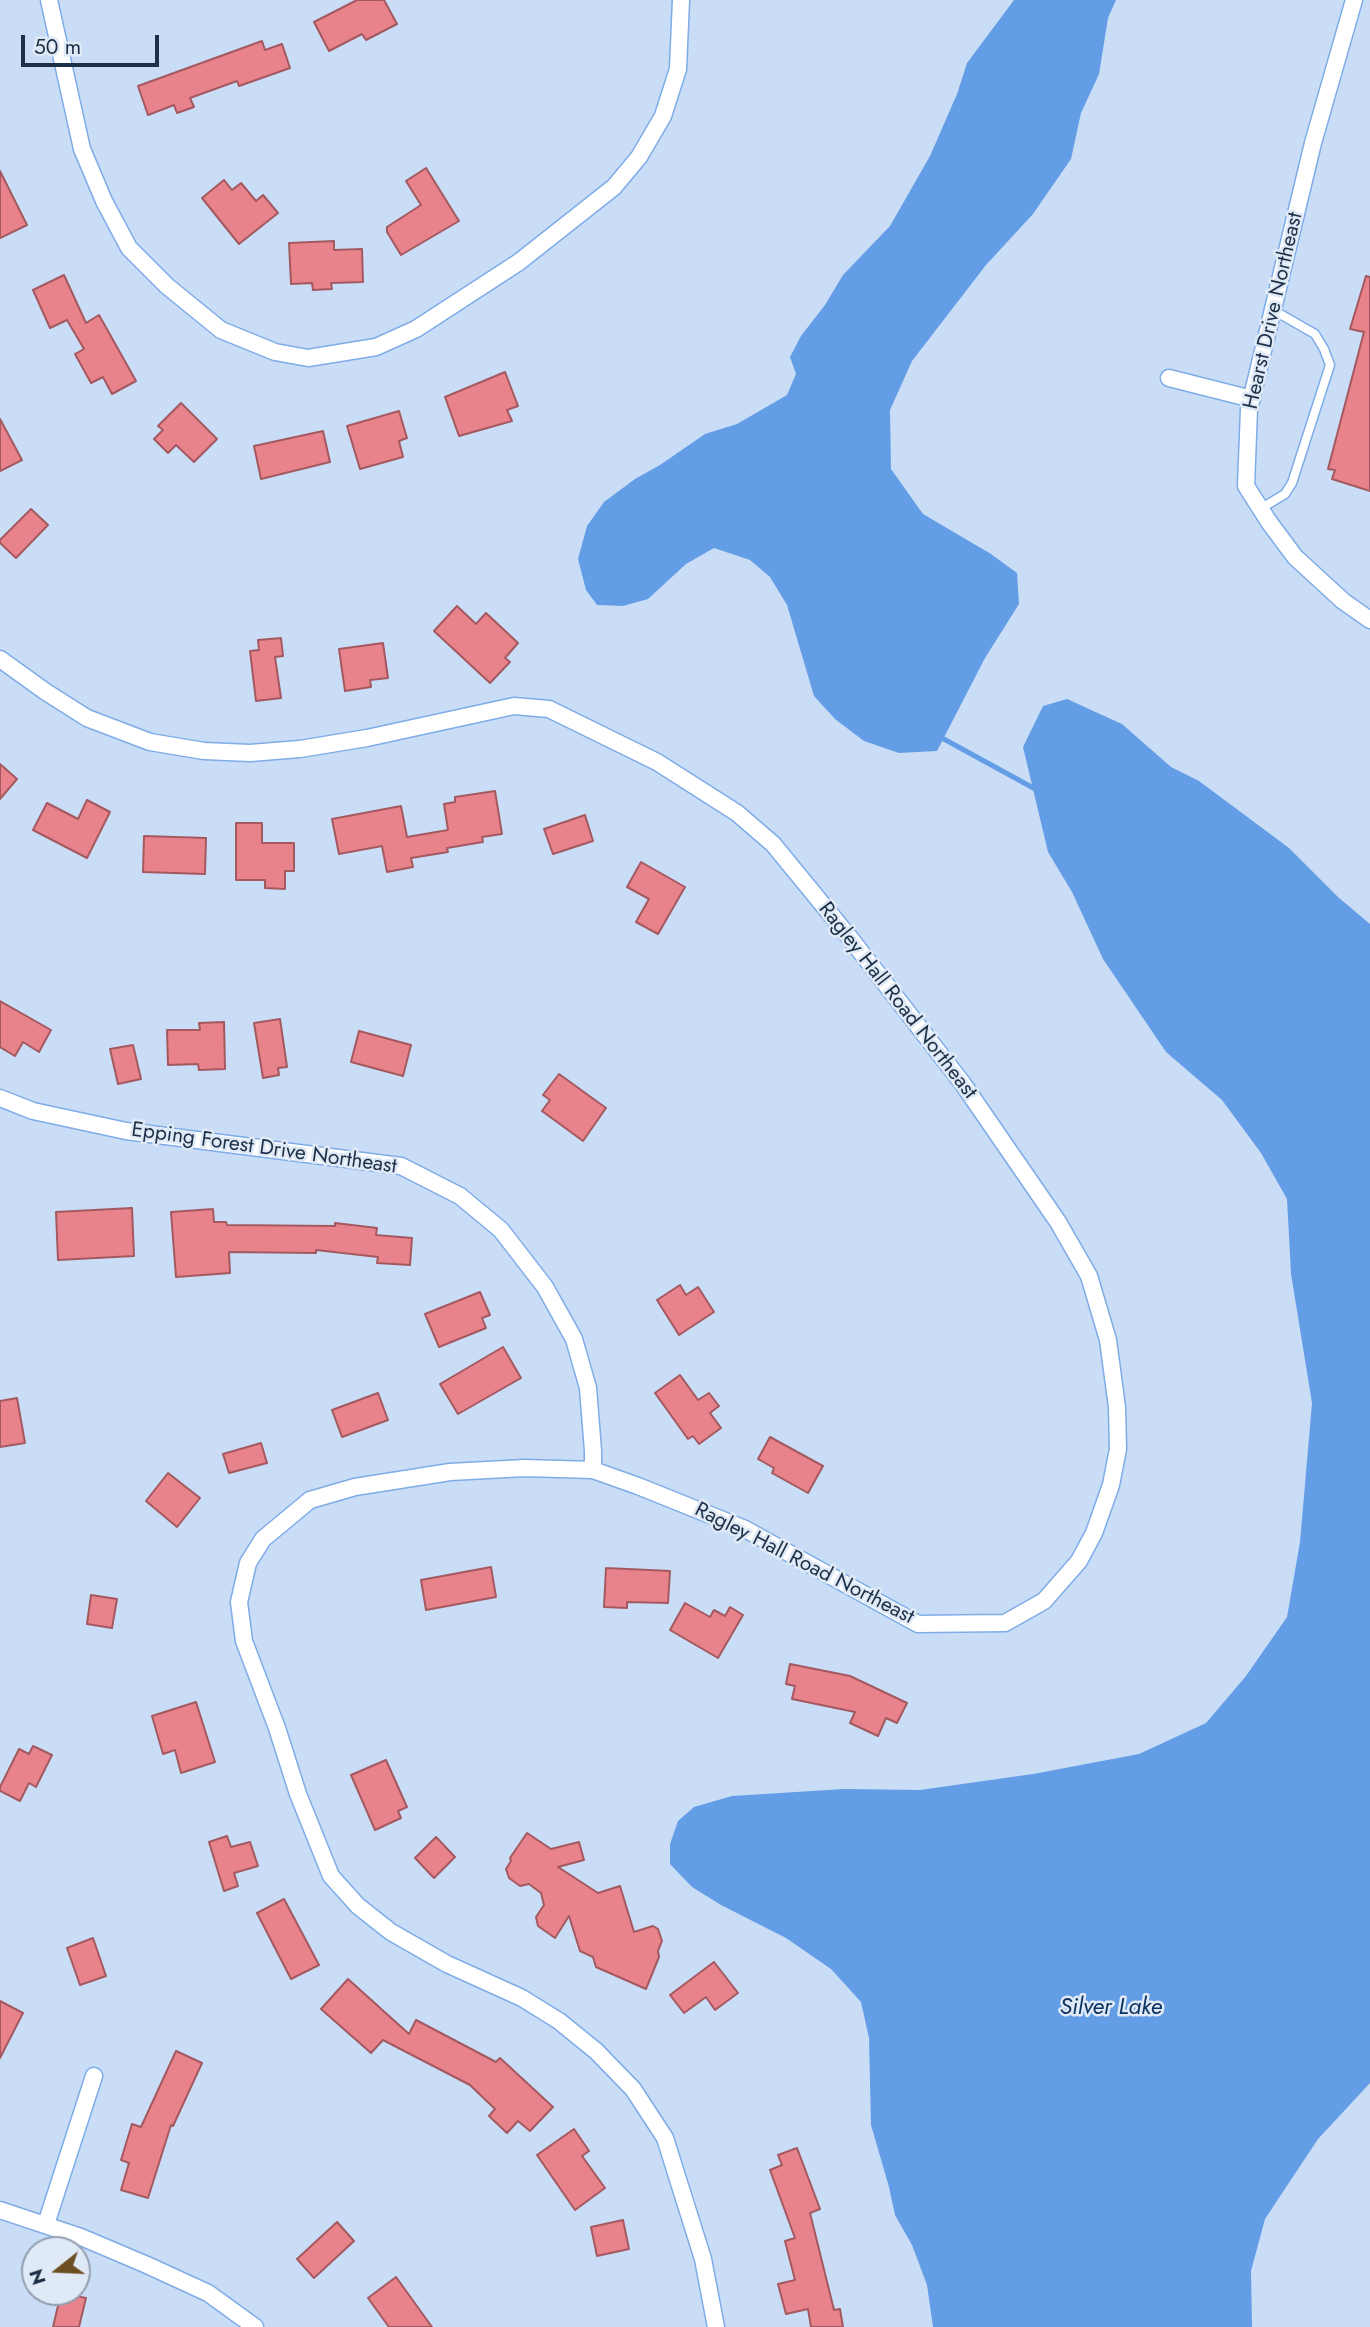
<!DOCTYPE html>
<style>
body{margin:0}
#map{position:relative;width:1370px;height:2327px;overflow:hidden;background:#caddf6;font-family:Jost,sans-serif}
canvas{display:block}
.north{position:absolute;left:21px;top:2236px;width:70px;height:70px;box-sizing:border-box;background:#e0e9f6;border:2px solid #929fb0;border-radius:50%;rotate:252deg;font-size:19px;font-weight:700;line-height:28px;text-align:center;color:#1d3047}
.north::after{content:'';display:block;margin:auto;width:24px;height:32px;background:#6d4f23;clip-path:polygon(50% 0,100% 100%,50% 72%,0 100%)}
.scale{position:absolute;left:21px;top:35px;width:138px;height:32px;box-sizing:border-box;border:4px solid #1d3047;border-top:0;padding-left:9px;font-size:21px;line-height:24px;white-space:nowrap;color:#1d3047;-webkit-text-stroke:5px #e0e9f6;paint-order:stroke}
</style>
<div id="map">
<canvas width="1370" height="2327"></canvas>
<div class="north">N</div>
<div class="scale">50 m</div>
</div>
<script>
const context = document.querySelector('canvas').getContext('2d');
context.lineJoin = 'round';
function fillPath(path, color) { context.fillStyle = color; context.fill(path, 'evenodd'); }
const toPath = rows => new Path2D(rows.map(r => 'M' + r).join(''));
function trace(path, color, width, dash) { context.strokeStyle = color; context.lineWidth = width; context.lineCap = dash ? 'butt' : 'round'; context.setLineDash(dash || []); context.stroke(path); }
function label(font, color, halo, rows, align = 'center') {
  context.font = font + ' Jost,sans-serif'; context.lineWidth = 5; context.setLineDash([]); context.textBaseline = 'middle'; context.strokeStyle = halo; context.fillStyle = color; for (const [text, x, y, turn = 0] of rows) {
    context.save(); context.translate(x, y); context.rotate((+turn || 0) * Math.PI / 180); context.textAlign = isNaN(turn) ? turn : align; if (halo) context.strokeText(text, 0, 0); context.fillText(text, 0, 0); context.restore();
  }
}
const water = toPath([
 [1014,0,1116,0,1108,18,1099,74,1081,113,1071,159,1033,214,986,265,912,361,890,410,891,469,923,514,991,554,1017,573,1019,604,985,658,937,751,899,753,864,741,835,719,814,696,787,605,770,577,750,560,714,548,686,564,648,599,623,606,597,605,586,590,578,559,587,526,604,502,635,479,660,465,705,434,737,424,787,395,796,374,790,357,801,336,825,305,843,275,890,226,930,156,957,94,967,63],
 [1067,699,1122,724,1171,767,1199,781,1289,848,1338,897,1370,924,1370,2083,1318,2139,1265,2219,1251,2271,1252,2327,933,2327,927,2285,912,2245,895,2215,889,2187,871,2125,869,2038,861,2002,831,1969,786,1938,721,1905,692,1887,670,1864,670,1844,678,1821,694,1807,732,1796,844,1789,920,1790,1033,1774,1139,1754,1206,1723,1246,1676,1287,1617,1300,1542,1312,1403,1291,1274,1287,1199,1261,1153,1222,1100,1166,1052,1103,959,1072,892,1048,852,1023,747,1043,706]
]);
const stream = toPath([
 [942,738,1037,790]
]);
const building = toPath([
 [357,0,384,0,397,24,366,40,362,34,329,51,314,22,357,0],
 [262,41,265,50,282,44,290,68,239,86,237,81,190,98,194,107,177,113,174,105,148,115,138,86,262,41],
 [426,168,459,221,401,255,387,232,387,227,421,205,406,181,426,168],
 [0,171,27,225,0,238,0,171],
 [224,180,232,190,241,183,256,201,263,195,278,213,239,244,202,198,224,180],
 [334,241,334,250,362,249,363,282,331,283,332,289,313,290,312,283,291,284,289,243,334,241],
 [64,275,86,323,99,315,136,381,112,394,103,377,91,383,75,354,84,349,67,320,50,328,33,290,64,275],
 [1366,276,1370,277,1370,491,1332,479,1335,470,1328,469,1364,332,1350,329,1366,276],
 [505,372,518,406,507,410,512,421,459,436,445,397,505,372],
 [181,403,217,439,194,462,176,445,168,453,154,439,163,430,158,426,181,403],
 [399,411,407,438,399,441,403,457,360,469,347,426,399,411],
 [0,419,22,460,0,471,0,419],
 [323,431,330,462,261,479,254,446,323,431],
 [31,509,48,525,16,558,0,543,0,540,31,509],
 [457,606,476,624,486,613,518,643,505,658,510,662,490,683,434,631,457,606],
 [281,638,283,656,275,657,281,698,256,701,250,651,259,650,258,640,281,638],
 [383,643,388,678,370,680,371,687,345,691,339,649,383,643],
 [0,764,17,779,0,799,0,764],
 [495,791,502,834,482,837,483,842,447,848,448,852,411,858,413,867,387,872,382,846,339,854,332,819,401,806,407,837,448,830,444,804,455,802,455,797,495,791],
 [87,800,110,812,87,858,33,830,47,803,78,819,87,800],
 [585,815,593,841,553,854,544,829,585,815],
 [236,823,262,823,262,843,294,843,294,871,285,871,285,889,265,888,265,880,236,880,236,823],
 [144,836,206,838,205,874,143,872,144,836],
 [641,862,685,887,658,934,636,922,649,899,627,887,641,862],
 [0,1001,51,1030,39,1052,23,1042,15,1056,0,1047,0,1001],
 [280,1019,287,1067,278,1068,279,1075,263,1078,254,1023,280,1019],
 [224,1022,225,1069,199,1070,198,1064,168,1065,167,1030,200,1030,199,1023,224,1022],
 [359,1031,411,1045,403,1076,351,1062,359,1031],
 [133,1045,141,1079,118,1084,110,1049,133,1045],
 [559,1074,606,1108,583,1141,542,1111,550,1100,543,1095,559,1074],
 [132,1208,134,1256,58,1260,56,1212,132,1208],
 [213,1209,214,1222,226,1222,227,1225,335,1226,335,1223,377,1228,376,1235,412,1238,410,1265,377,1263,378,1257,316,1250,316,1253,229,1252,230,1273,176,1277,171,1212,213,1209],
 [680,1285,686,1295,698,1287,714,1312,679,1335,657,1300,680,1285],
 [480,1292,490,1315,482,1318,486,1328,439,1347,425,1314,480,1292],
 [503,1347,521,1378,458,1414,440,1384,503,1347],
 [680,1375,698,1400,709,1393,719,1406,710,1413,721,1428,699,1444,693,1436,688,1439,655,1393,680,1375],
 [378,1393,388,1420,342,1437,332,1410,378,1393],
 [17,1398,25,1443,0,1447,0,1401,17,1398],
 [770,1437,823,1466,808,1493,772,1473,774,1468,758,1459,770,1437],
 [261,1443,267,1463,229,1473,223,1454,261,1443],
 [168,1473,200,1498,177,1527,146,1501,168,1473],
 [491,1567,496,1597,426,1610,421,1580,491,1567],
 [606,1568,670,1571,668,1603,627,1602,627,1608,604,1607,606,1568],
 [91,1595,117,1599,112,1628,87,1624,91,1595],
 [685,1603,710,1617,714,1610,725,1616,730,1607,743,1615,718,1658,670,1630,685,1603],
 [790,1664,850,1676,907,1703,897,1723,886,1718,878,1736,850,1723,855,1712,792,1699,795,1686,786,1684,790,1664],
 [196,1702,215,1762,181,1773,175,1750,163,1754,152,1716,196,1702],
 [33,1746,52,1755,36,1787,29,1783,20,1801,0,1791,0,1787,19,1749,29,1754,33,1746],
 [386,1760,407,1807,398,1811,401,1818,375,1830,351,1775,386,1760],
 [527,1833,551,1849,579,1842,584,1860,558,1867,598,1893,620,1886,634,1932,653,1926,658,1929,662,1941,658,1951,659,1957,646,1989,596,1967,593,1957,580,1951,569,1916,555,1938,538,1926,536,1917,544,1905,541,1893,529,1884,520,1886,509,1878,506,1869,511,1861,510,1858,527,1833],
 [227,1836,231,1847,250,1842,258,1866,234,1873,238,1886,224,1891,209,1842,227,1836],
 [436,1837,455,1857,434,1878,415,1858,436,1837],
 [284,1899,319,1965,291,1979,257,1913,284,1899],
 [93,1938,106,1976,80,1985,67,1948,93,1938],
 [714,1962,738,1993,715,2010,706,1997,684,2013,670,1995,714,1962],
 [348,1979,409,2034,416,2020,496,2062,500,2058,553,2107,530,2131,518,2121,507,2133,489,2116,495,2109,470,2085,383,2040,371,2053,321,2009,348,1979],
 [0,2001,23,2013,0,2058,0,2001],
 [176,2051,202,2063,173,2126,171,2125,148,2198,121,2190,129,2163,121,2160,132,2124,141,2127,176,2051],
 [574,2129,589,2151,582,2156,605,2188,575,2210,537,2155,574,2129],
 [797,2148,820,2209,810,2213,834,2310,840,2309,843,2327,811,2327,808,2309,786,2314,778,2284,795,2280,785,2241,795,2238,770,2170,782,2165,778,2155,797,2148],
 [623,2220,629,2249,597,2256,591,2227,623,2220],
 [337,2222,354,2241,314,2278,297,2259,337,2222],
 [396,2277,432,2327,389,2327,368,2298,396,2277],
 [61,2293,86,2298,79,2327,53,2327,61,2293]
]);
const service = toPath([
 [1260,509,1285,494,1292,483,1330,365,1324,349,1315,334,1273,310]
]);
const minor = toPath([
 [49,0,82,149,104,201,129,248,167,286,221,330,275,352,308,358,376,347,416,329,519,262,614,187,639,157,663,116,678,69,681,0],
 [1354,0,1313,143,1249,409,1246,486,1269,522,1295,557,1343,601,1370,620],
 [1169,378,1252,399],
 [0,659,46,692,87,718,150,742,204,751,250,753,300,749,367,738,514,706,549,709,657,762,737,813,773,844,850,938,963,1084,1058,1222,1089,1276,1108,1340,1117,1407,1118,1449,1111,1485,1094,1533,1079,1561,1044,1601,1005,1623,918,1624,745,1529,638,1486,593,1470,525,1468,450,1472,355,1487,310,1500,263,1539,248,1563,239,1602,244,1641,277,1728,298,1794,331,1876,358,1906,391,1932,447,1964,522,1998,559,2021,596,2051,633,2089,665,2138,703,2259,716,2327],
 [0,1098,33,1111,126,1131,401,1166,460,1196,501,1230,545,1287,574,1339,588,1388,593,1451,593,1470],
 [0,2210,81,2237,147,2265,208,2293,255,2327],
 [46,2224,94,2076]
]);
const streetNames = [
 ["Hearst Drive Northeast",1274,311,-77],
 ["Ragley Hall Road Northeast",897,1001,52],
 ["Epping Forest Drive Northeast",264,1149,8],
 ["Ragley Hall Road Northeast",804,1564,27]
];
const waterNames = [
 ["Silver Lake",1111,2008]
];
fillPath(water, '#639de6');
trace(stream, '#639de6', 5);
fillPath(building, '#e8838c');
trace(building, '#a45960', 2);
trace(service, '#7eace7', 11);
trace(minor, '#7eace7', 19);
trace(service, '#fff', 8);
trace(minor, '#fff', 16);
label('21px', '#1d3047', '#e0e9f6', streetNames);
label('italic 23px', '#0a3361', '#e0e9f6', waterNames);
</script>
